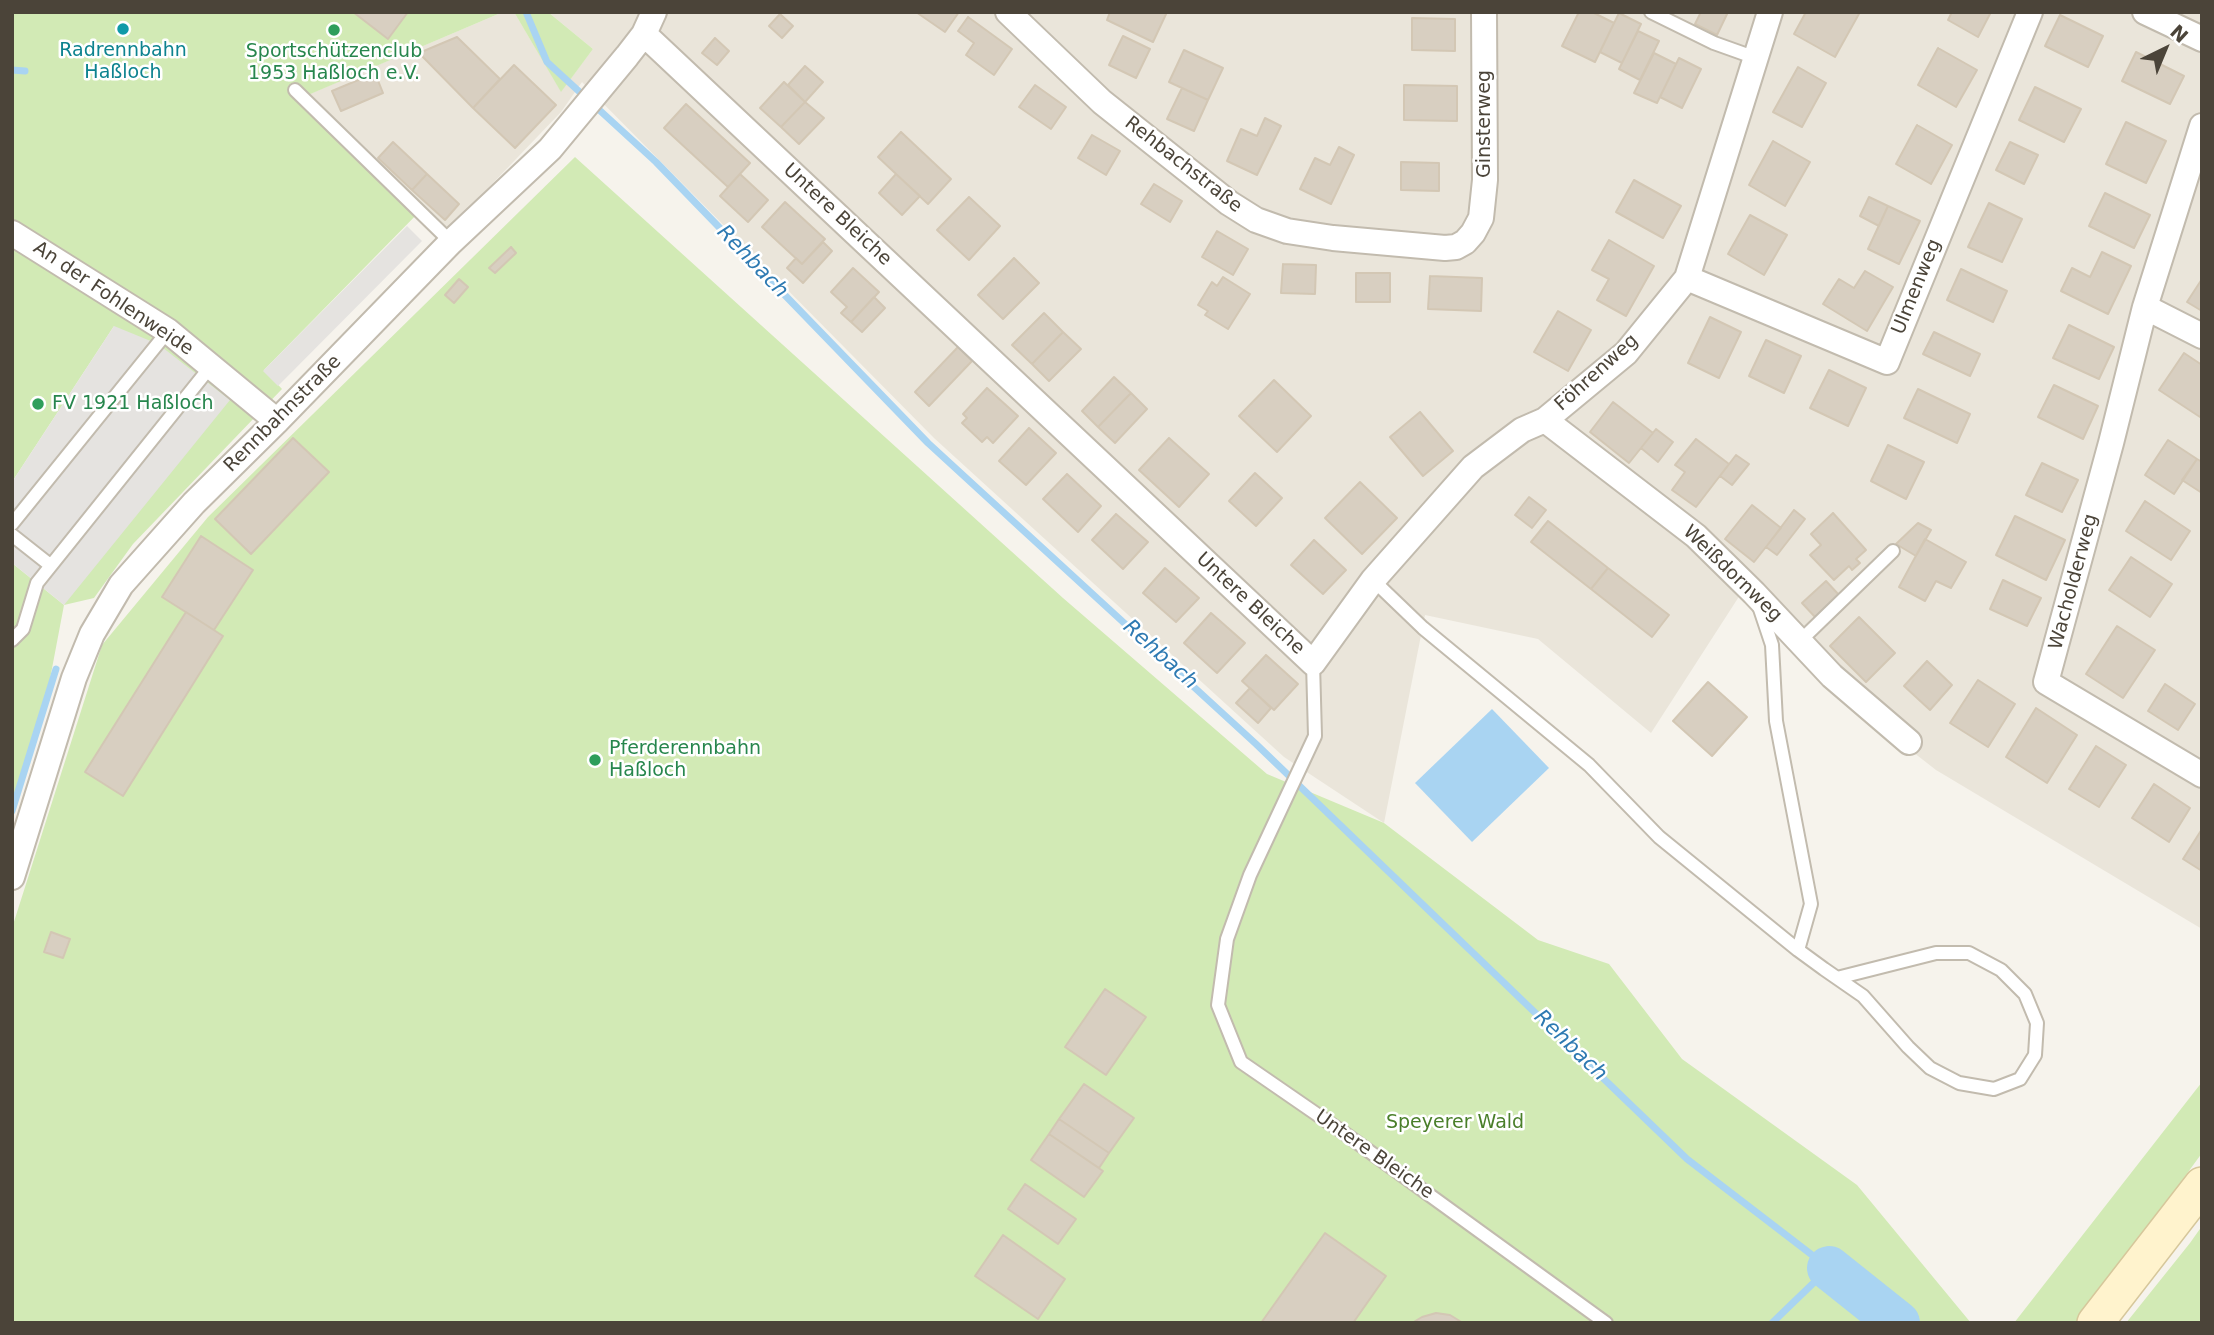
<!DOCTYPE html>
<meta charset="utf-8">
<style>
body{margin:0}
#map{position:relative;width:2214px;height:1335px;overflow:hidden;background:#f6f3ec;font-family:"DejaVu Sans",sans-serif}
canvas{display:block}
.frame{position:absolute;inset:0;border:14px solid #4b4439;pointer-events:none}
.north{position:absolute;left:2130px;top:14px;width:70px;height:70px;-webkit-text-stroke:5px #fff;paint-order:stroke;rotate:43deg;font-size:19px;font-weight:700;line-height:28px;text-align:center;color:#4b4439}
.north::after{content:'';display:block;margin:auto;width:24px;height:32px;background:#4b4439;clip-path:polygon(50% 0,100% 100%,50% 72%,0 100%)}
</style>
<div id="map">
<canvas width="2214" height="1335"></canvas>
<div class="frame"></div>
<div class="north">N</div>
</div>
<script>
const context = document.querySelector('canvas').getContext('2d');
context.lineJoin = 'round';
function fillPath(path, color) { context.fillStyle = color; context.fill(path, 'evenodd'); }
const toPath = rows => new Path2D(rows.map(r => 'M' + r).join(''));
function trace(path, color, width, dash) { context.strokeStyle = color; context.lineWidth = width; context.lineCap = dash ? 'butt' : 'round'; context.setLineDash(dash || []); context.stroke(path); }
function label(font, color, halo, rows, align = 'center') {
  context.font = font + ' "DejaVu Sans",sans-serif'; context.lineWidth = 5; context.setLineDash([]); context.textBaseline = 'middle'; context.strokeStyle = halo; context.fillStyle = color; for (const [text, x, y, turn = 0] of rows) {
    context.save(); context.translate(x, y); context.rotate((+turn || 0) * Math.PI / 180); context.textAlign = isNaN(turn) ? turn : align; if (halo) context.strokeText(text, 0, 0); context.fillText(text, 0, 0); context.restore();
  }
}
const residential = toPath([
 [503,12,514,12,561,91,593,49,548,12,2202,12,2202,929,1936,770,1832,689,1740,595,1651,733,1538,639,1425,615,1384,823,1284,757,934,438,582,82,561,112,449,229,307,95]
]);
const green = toPath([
 [12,12,503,12,308,95,425,206,264,370,282,389,133,544,94,598,64,605,50,679,12,811,12,563,64,605,114,326,12,482],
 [514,12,548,12,593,49,561,92],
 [575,157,1063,598,1267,774,1384,823,1538,940,1609,964,1682,1059,1857,1185,1971,1323,12,1323,12,928,102,645,208,517],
 [2202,1082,2202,1153,2078,1323,2014,1323],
 [2202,1226,2202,1323,2126,1323,2190,1243]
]);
const parking = toPath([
 [407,226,422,241,278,386,263,371],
 [114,326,158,344,230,400,64,605,12,563,12,482]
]);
const water = toPath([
 [1492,709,1549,768,1472,842,1415,783]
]);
const stream = toPath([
 [526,12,547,62,656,162,928,443,1256,744,1687,1159,1829,1268,1772,1323],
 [12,70,25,71],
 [12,811,56,669]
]);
const river = toPath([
 [1829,1268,1898,1323]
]);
const building = toPath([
 [353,12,408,12,388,39,353,12],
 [916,12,959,12,945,32,916,12],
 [1110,12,1167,12,1153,42,1107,20,1110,12],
 [1579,12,1592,12,1614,23,1595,62,1562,46,1579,12],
 [1701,12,1728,12,1717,35,1695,24,1701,12],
 [1806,12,1860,12,1835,57,1794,34,1806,12],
 [1952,12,1991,12,1978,37,1948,20,1952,12],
 [1619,13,1641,24,1622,63,1600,52,1619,13],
 [780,14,793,26,782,38,769,26,780,14],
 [2060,15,2103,36,2088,67,2045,46,2060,15],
 [968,17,1012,49,994,75,966,55,974,43,958,31,968,17],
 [1412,18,1455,19,1455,51,1412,50,1412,18],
 [1638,31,1659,41,1640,80,1619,69,1638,31],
 [1123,36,1150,49,1136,78,1109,65,1123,36],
 [457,37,500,79,473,108,419,53,457,37],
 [715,38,729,51,717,65,702,53,715,38],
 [1938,48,1977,70,1956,107,1918,85,1938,48],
 [1184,50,1223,68,1208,100,1169,82,1184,50],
 [2136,52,2184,76,2170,104,2122,81,2136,52],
 [1654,53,1676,64,1657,103,1634,93,1654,53],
 [1679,58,1701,69,1682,108,1660,97,1679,58],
 [514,65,556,105,515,148,473,108,514,65],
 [805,66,823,82,805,102,788,85,805,66],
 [1798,67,1826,83,1802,127,1773,112,1798,67],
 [375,73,383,93,341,111,332,91,375,73],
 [784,82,805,102,781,127,760,108,784,82],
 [1035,85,1066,107,1051,129,1019,107,1035,85],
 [1404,85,1457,86,1457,121,1404,120,1404,85],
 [2035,87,2081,109,2064,142,2019,120,2035,87],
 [1182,88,1208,100,1194,131,1167,119,1182,88],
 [805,102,824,118,799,144,781,127,805,102],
 [686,104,750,163,728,187,664,128,686,104],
 [1265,118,1281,126,1257,175,1227,161,1241,129,1257,136,1265,118],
 [2126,122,2166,141,2146,183,2106,164,2126,122],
 [1917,125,1952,145,1931,184,1896,164,1917,125],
 [901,132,951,179,928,204,878,157,901,132],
 [1092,135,1120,151,1106,175,1078,158,1092,135],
 [1773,141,1810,162,1785,206,1749,185,1773,141],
 [393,142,427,174,412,190,378,158,393,142],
 [2010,142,2038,155,2024,184,1996,170,2010,142],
 [1339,147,1354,155,1331,204,1300,189,1315,158,1330,165,1339,147],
 [1401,162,1439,163,1439,191,1401,190,1401,162],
 [427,174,459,204,445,220,412,190,427,174],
 [740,174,768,200,748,222,720,196,740,174],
 [896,174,920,196,902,215,879,193,896,174],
 [1634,180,1681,206,1663,238,1616,212,1634,180],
 [1154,184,1182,201,1170,222,1141,204,1154,184],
 [2105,193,2150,215,2134,248,2089,226,2105,193],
 [969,197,1000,226,969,260,937,230,969,197],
 [1869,197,1888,206,1879,226,1860,216,1869,197],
 [785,202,825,239,802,264,762,227,785,202],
 [1989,203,2022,219,2002,262,1968,247,1989,203],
 [1888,206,1920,221,1899,264,1868,249,1888,206],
 [1750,215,1787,235,1764,275,1728,254,1750,215],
 [1217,231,1248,249,1233,275,1202,257,1217,231],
 [1609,240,1654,266,1626,316,1597,300,1609,279,1592,270,1609,240],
 [823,242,832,251,803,283,787,268,796,258,802,264,823,242],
 [511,247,516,253,495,273,489,268,511,247],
 [2102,252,2131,266,2108,314,2061,291,2072,268,2090,277,2102,252],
 [1014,258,1039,283,1003,319,978,295,1014,258],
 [1283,264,1316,265,1315,294,1281,293,1283,264],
 [853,268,879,292,851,322,841,313,847,307,831,292,853,268],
 [1961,269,2007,291,1993,322,1947,300,1961,269],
 [1865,271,1893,287,1867,331,1823,304,1839,279,1854,288,1865,271],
 [1356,273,1390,273,1390,302,1356,302,1356,273],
 [1430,276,1482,278,1481,311,1428,309,1430,276],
 [1223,277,1250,294,1228,329,1205,315,1208,311,1198,305,1212,282,1217,286,1223,277],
 [459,279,468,287,454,303,445,295,459,279],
 [2202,279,2202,311,2187,302,2202,279],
 [874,297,885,308,862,332,851,322,874,297],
 [1558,311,1591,330,1568,371,1534,352,1558,311],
 [1044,313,1063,332,1032,364,1012,345,1044,313],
 [1710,317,1741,332,1719,378,1688,363,1710,317],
 [2069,325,2114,347,2099,379,2053,358,2069,325],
 [1063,332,1081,349,1049,381,1032,364,1063,332],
 [1934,332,1980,354,1970,376,1923,354,1934,332],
 [1766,340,1801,356,1784,393,1749,376,1766,340],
 [958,347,972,361,929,406,915,392,958,347],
 [2184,353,2202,365,2202,414,2200,417,2159,390,2184,353],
 [1829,370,1866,388,1848,426,1810,408,1829,370],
 [1114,377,1131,393,1098,427,1082,411,1114,377],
 [1274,380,1311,416,1277,452,1239,416,1274,380],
 [2054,385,2098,406,2083,439,2038,417,2054,385],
 [987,388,1018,416,993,443,987,437,982,442,962,423,967,418,963,414,987,388],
 [1918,389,1970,414,1957,443,1904,418,1918,389],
 [1131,393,1147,409,1115,443,1098,427,1131,393],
 [1613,402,1653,433,1629,463,1590,432,1613,402],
 [1420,412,1453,451,1423,476,1390,437,1420,412],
 [1029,428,1056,453,1026,485,999,461,1029,428],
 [1656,429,1673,442,1658,462,1641,448,1656,429],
 [293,438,329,472,251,554,215,519,293,438],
 [1169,438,1209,474,1179,507,1139,470,1169,438],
 [1696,439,1729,464,1696,507,1672,490,1685,472,1675,465,1696,439],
 [2168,440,2197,459,2174,494,2145,475,2168,440],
 [1888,445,1924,462,1906,499,1871,481,1888,445],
 [1736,455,1749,464,1732,485,1720,476,1736,455],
 [2197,459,2202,462,2202,493,2182,480,2197,459],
 [2042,463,2078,480,2062,512,2026,495,2042,463],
 [1255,473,1282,498,1256,526,1229,501,1255,473],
 [1067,474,1101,506,1078,532,1043,499,1067,474],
 [1360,482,1397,518,1362,554,1325,518,1360,482],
 [1529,497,1546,510,1532,528,1515,515,1529,497],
 [2145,501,2190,531,2171,560,2126,531,2145,501],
 [1752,505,1781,528,1754,562,1725,539,1752,505],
 [1794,510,1805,519,1777,555,1766,547,1794,510],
 [1833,513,1866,550,1856,559,1860,563,1852,570,1849,566,1834,580,1810,555,1821,545,1811,534,1833,513],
 [1116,514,1148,542,1123,569,1092,540,1116,514],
 [2015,516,2065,540,2046,580,1996,555,2015,516],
 [1548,521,1608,568,1591,589,1531,542,1548,521],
 [1918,523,1931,530,1916,556,1896,544,1918,523],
 [201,536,253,570,214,630,162,597,201,536],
 [1925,539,1966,562,1951,588,1936,581,1925,601,1899,587,1925,539],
 [1314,540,1346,570,1323,594,1291,565,1314,540],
 [2131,557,2172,584,2150,617,2109,590,2131,557],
 [1165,568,1199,598,1176,622,1143,593,1165,568],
 [1608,568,1669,615,1652,637,1591,589,1608,568],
 [2003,580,2041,598,2027,626,1990,609,2003,580],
 [1826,581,1839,595,1815,617,1802,603,1826,581],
 [186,612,223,636,123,796,85,772,186,612],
 [1211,613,1245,643,1217,673,1184,643,1211,613],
 [1859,617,1895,653,1866,682,1830,646,1859,617],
 [2117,626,2155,650,2123,698,2086,674,2117,626],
 [1266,655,1298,684,1274,710,1242,681,1266,655],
 [1927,661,1952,685,1930,710,1904,686,1927,661],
 [1978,680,2015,704,1988,747,1950,723,1978,680],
 [1708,682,1747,717,1712,756,1673,721,1708,682],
 [2165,684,2195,704,2178,730,2148,711,2165,684],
 [1250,688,1271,708,1258,723,1236,703,1250,688],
 [2036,708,2077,735,2047,783,2006,757,2036,708],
 [2096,746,2126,765,2099,807,2069,789,2096,746],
 [2154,784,2190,808,2169,842,2132,818,2154,784],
 [2202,829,2202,871,2183,859,2202,829],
 [51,932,70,939,63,958,44,952,51,932],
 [1105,989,1146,1017,1106,1075,1065,1047,1105,989],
 [1084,1084,1134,1118,1109,1153,1059,1119,1084,1084],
 [1059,1119,1109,1153,1099,1168,1049,1134,1059,1119],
 [1049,1134,1103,1171,1084,1197,1031,1160,1049,1134],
 [1025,1184,1076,1219,1058,1244,1008,1209,1025,1184],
 [1325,1233,1386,1276,1353,1323,1261,1323,1325,1233],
 [1003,1235,1065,1279,1038,1319,975,1276,1003,1235],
 [1436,1313,1450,1315,1463,1323,1412,1323,1422,1317,1436,1313]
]);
const service = toPath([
 [1651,12,1714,43,1756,58],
 [295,90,451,242],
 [12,524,168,331],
 [12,535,50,565],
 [1373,580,1423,628,1589,765,1659,837,1798,950,1824,969,1863,996,1908,1047,1930,1068,1959,1083,1994,1089,2020,1079,2035,1055,2037,1023,2025,994,2001,970,1969,953,1936,953,1837,978],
 [1759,606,1772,645,1776,721,1811,904,1798,950],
 [12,640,23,629,37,583,211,366],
 [1800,641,1893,551],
 [1313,663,1315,736,1250,875,1227,939,1218,1005,1241,1062,1344,1133,1606,1323]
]);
const minor = toPath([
 [1008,12,1102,102,1229,203,1256,220,1287,231,1333,238,1445,248,1456,247,1465,242,1473,233,1481,218,1485,180,1484,12],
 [2145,12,2202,39],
 [644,34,1313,663,1373,580,1473,467,1522,430,1545,420,1626,353,1687,278,1770,12],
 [2202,126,2145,307,2111,443,2046,682,2202,775],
 [12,233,168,331,277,421],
 [1687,278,1887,362,2030,12],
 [2145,307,2202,336],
 [1545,420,1696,536,1754,593,1832,676,1909,742],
 [12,877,74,678,92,634,121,585,194,503,277,421,451,242,550,149,627,56,644,34,654,12]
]);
const secondary = toPath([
 [2095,1323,2202,1185]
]);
const markers = [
 [123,29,7,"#0f9aa8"],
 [334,30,7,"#2e9e5b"],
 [38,404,7,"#2e9e5b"],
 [595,760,7,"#2e9e5b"]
];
const cultureNames = [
 ["Radrennbahn",123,51],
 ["Haßloch",123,73]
];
const leisureNames = [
 ["Sportschützenclub",334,52,"center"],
 ["1953 Haßloch e.V.",334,74,"center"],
 ["FV 1921 Haßloch",52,404],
 ["Pferderennbahn",609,749],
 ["Haßloch",609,771]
];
const streetNames = [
 ["Ginsterweg",1485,124,-90],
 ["Rehbachstraße",1183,165,38],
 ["Untere Bleiche",837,215,43],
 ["Ulmenweg",1917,287,-68],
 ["An der Fohlenweide",113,299,34],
 ["Föhrenweg",1597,373,-42],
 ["Rennbahnstraße",283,414,-45],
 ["Weißdornweg",1732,574,44],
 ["Wacholderweg",2074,582,-75],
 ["Untere Bleiche",1250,604,43],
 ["Untere Bleiche",1374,1155,35]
];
const parkNames = [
 ["Speyerer Wald",1455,1123]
];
const waterNames = [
 ["Rehbach",752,262,46],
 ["Rehbach",1160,655,42],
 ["Rehbach",1570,1046,44]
];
fillPath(residential, '#eae5da');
fillPath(green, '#d2eab5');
fillPath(parking, '#e5e3e0');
fillPath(water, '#a9d4f2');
trace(stream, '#a9d4f2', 7);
trace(river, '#a9d4f2', 44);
fillPath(building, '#d8cfc1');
trace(building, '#d3c7b4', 2);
trace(service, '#c2bbae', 16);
trace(minor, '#c2bbae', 28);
trace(secondary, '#d6c79b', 38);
trace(service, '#fff', 12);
trace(minor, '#fff', 24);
trace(secondary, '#fff3cd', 35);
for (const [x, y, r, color] of markers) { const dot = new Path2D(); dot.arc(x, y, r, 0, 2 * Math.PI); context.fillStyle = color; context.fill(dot); trace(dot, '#fff', 2.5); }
label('19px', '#0d838f', '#fff', cultureNames);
label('19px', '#27864d', '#fff', leisureNames, 'left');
label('19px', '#4b4439', '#fff', streetNames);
label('19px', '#4a7f2a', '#fff', parkNames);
label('italic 21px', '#2e7ab2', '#fff', waterNames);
</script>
